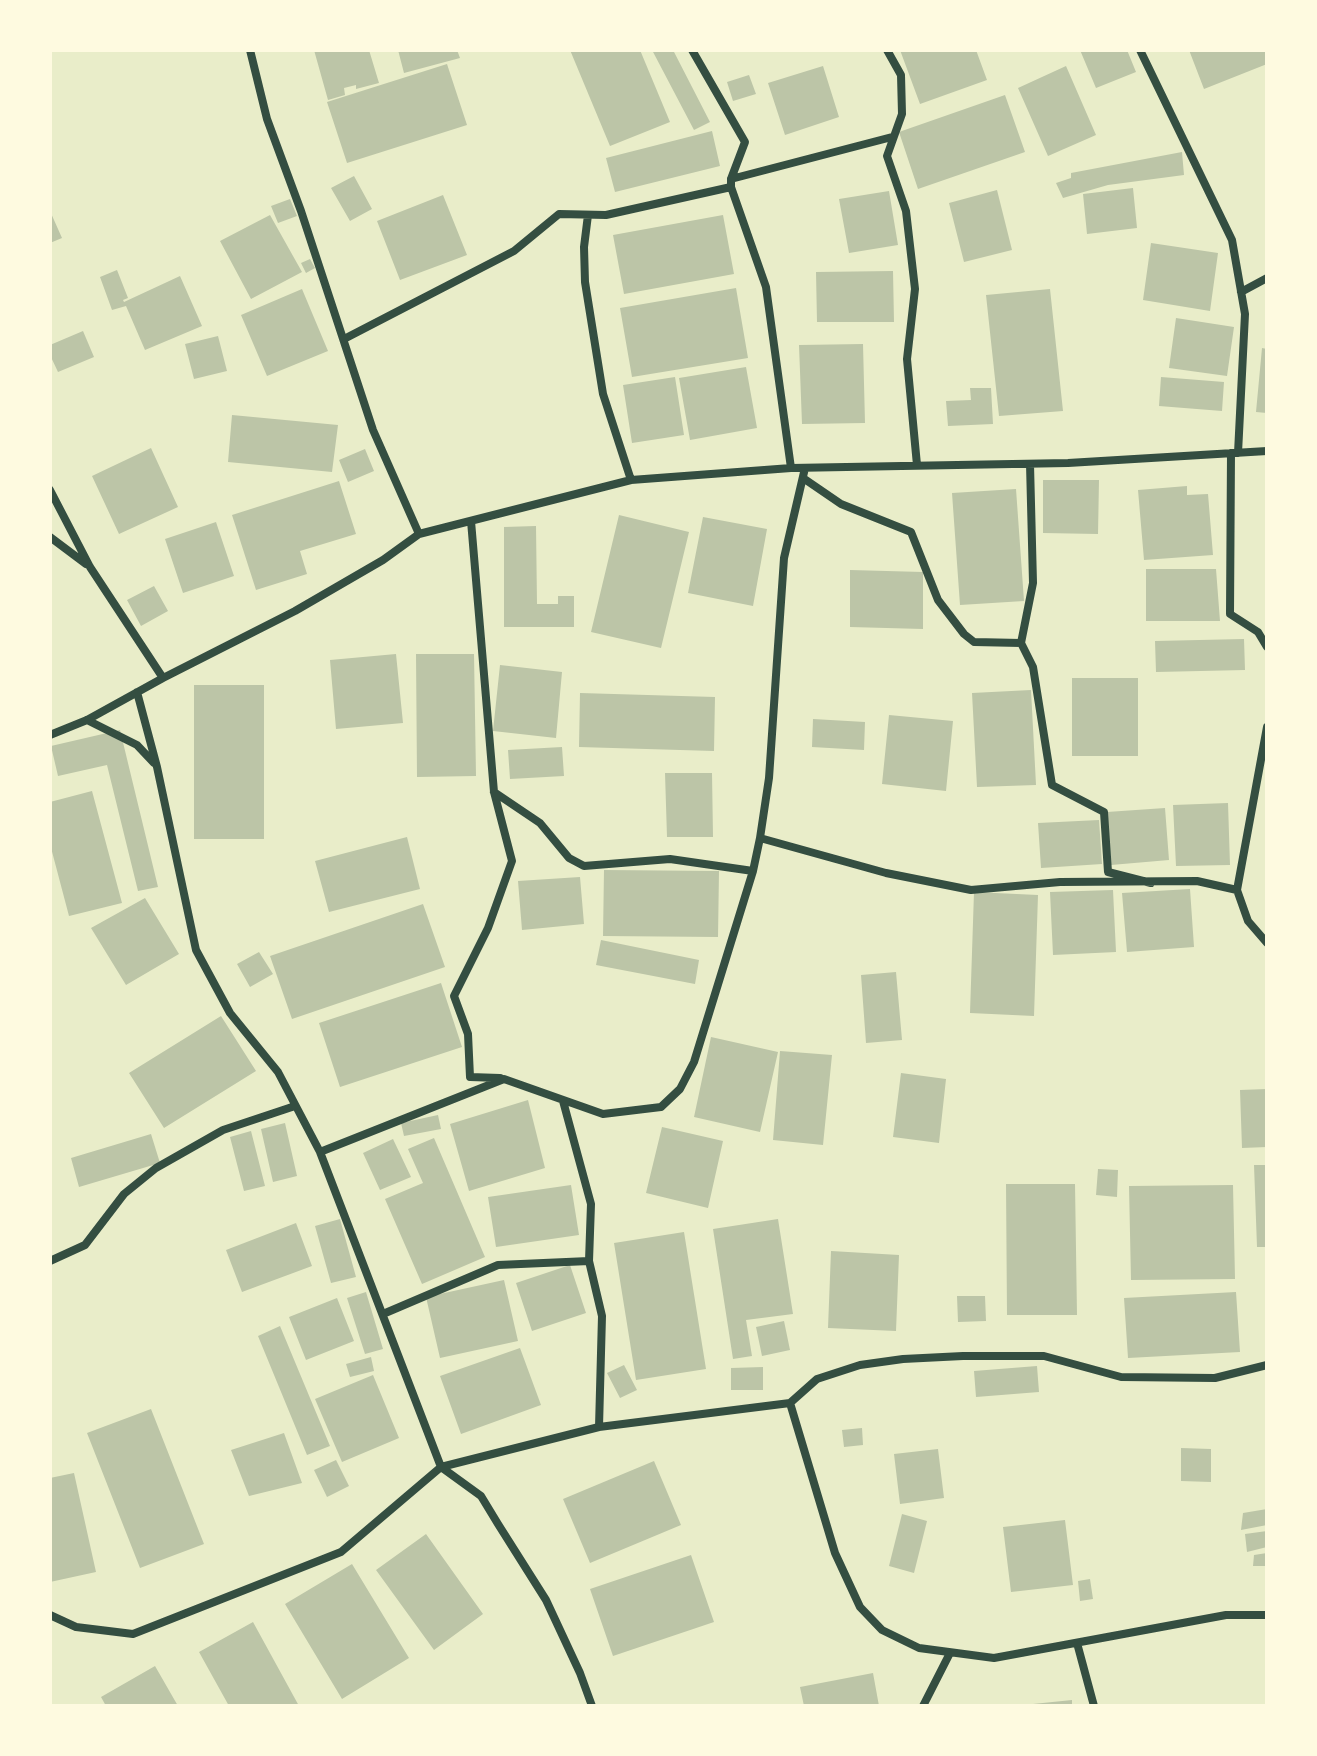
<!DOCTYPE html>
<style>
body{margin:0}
#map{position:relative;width:1317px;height:1756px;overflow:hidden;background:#e9edc9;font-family:"Exo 2",sans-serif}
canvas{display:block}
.frame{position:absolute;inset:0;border:52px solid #fefae0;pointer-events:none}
</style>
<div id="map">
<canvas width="1317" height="1756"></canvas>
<div class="frame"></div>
</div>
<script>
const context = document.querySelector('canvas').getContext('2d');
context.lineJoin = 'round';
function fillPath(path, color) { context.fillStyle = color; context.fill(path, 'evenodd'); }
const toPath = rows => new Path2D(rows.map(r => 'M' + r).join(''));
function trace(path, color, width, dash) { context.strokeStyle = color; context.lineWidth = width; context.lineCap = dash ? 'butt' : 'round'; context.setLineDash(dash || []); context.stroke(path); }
const building = toPath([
 [314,50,369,50,379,83,356,89,356,85,344,88,345,95,328,100],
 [398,50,457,50,460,58,404,73],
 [570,50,640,50,670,122,610,146],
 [652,50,673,50,710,122,694,130],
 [900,50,976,50,987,80,920,104],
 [1080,50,1127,50,1136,72,1096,88],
 [1189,50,1267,50,1267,64,1204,89],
 [447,64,467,125,347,163,327,102],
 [823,66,839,117,785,135,768,83],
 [1066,66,1096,135,1048,156,1018,88],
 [749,75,756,94,733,101,727,82],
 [1005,95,1025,152,918,189,899,132],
 [712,131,720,166,615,192,606,158],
 [1182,152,1184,175,1108,185,1063,198,1056,183,1071,178,1071,173],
 [354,176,372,209,350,221,331,188],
 [1133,188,1137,228,1087,234,1083,194],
 [997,190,1012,250,964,262,949,203],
 [889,191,898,245,849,253,839,199],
 [443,195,467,255,400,280,377,221],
 [290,199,297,216,278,223,271,206],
 [50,211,62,238,50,243],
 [270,215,302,272,251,299,220,241],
 [723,215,734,274,624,294,613,235],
 [1151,243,1218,253,1210,311,1143,300],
 [310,259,315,268,306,273,301,263],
 [117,270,128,298,123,300,124,302,180,276,202,326,145,350,126,306,112,310,100,277],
 [893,271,894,322,817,322,816,272],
 [736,288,748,358,632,377,620,308],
 [302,289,328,351,267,376,241,315],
 [1050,289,1063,411,999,416,986,295],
 [1176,318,1234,327,1227,376,1169,368],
 [83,331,94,357,58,372,50,355,50,345],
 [218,336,227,371,194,379,185,344],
 [863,344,865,423,802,424,799,345],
 [1262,348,1267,349,1267,413,1256,412],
 [746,367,757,428,690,440,679,378],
 [675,377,684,435,632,443,623,385],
 [1161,377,1224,382,1222,411,1159,406],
 [970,388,991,388,993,424,948,426,946,401,971,400],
 [232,415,338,425,332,472,228,462],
 [151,448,178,507,119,534,92,476],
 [365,449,374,471,348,482,339,460],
 [1043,480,1099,480,1098,534,1043,533],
 [339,481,356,534,300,551,307,574,256,590,232,515],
 [1187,486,1187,495,1208,494,1213,555,1144,560,1138,490],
 [1016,489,1024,601,960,605,952,493],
 [619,515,689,532,661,648,591,632],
 [703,517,767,529,753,606,688,593],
 [216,522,234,576,183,593,165,539],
 [536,526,537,604,558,604,558,596,574,596,574,627,504,627,504,527],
 [1146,569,1216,569,1220,621,1146,621],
 [850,570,923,572,923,629,850,627],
 [154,586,168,611,141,626,127,600],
 [1244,639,1245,670,1156,672,1155,641],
 [396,654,403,723,336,729,330,660],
 [416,654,474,654,476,776,417,777],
 [500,665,562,672,556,738,493,731],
 [1072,678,1138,678,1138,756,1072,756],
 [194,685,264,685,264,839,194,839],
 [1031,690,1036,785,977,787,972,693],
 [580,693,715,697,714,751,579,747],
 [889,715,953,721,946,791,882,784],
 [813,719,865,722,864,750,812,747],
 [120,730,158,887,138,891,107,765,58,776,51,746],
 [562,747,564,776,510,779,508,750],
 [665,773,712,773,713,837,667,837],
 [92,791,122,903,69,916,50,844,50,802],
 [1228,803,1230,865,1176,866,1173,805],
 [1165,808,1169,860,1111,865,1107,812],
 [1099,820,1102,864,1041,868,1038,823],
 [407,837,420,889,329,912,315,861],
 [604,870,719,871,718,937,603,936],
 [580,877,584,924,522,930,518,881],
 [1190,889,1194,947,1127,952,1122,893],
 [1113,890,1116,952,1053,955,1050,892],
 [974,892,1038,895,1034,1016,970,1013],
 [145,898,179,954,126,985,91,928],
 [423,904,445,967,292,1019,270,956],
 [601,940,699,960,695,984,596,965],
 [259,952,273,974,250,987,237,964],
 [896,972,902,1040,866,1043,861,975],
 [441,983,462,1047,340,1087,319,1023],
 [221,1016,256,1071,164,1128,129,1073],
 [711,1037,778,1052,760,1132,694,1117],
 [780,1051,832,1055,823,1145,773,1140],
 [901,1073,946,1079,939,1143,893,1137],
 [1267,1089,1267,1147,1242,1148,1240,1090],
 [528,1100,545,1168,469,1191,450,1124],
 [438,1115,441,1129,404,1136,401,1123],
 [285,1123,297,1176,273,1182,261,1129],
 [662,1127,723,1141,708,1208,646,1193],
 [251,1131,265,1186,244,1191,230,1137],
 [151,1134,160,1163,79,1187,71,1158],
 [434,1138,485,1257,422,1284,385,1199,423,1183,408,1149],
 [393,1139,411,1177,380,1190,363,1153],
 [1254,1165,1267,1165,1267,1247,1257,1247],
 [1098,1169,1118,1170,1117,1197,1096,1195],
 [1006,1184,1075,1184,1077,1315,1007,1315],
 [571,1185,579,1235,496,1247,488,1197],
 [1233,1185,1235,1279,1131,1280,1129,1186],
 [340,1219,356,1277,331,1283,315,1226],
 [778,1219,793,1314,746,1320,752,1356,733,1359,713,1229],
 [296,1223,312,1266,242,1292,226,1250],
 [684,1232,706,1369,636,1380,614,1243],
 [831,1251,899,1255,896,1331,828,1328],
 [570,1265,586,1313,532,1331,516,1283],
 [504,1280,518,1341,440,1358,426,1297],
 [366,1292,383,1349,365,1354,347,1298],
 [1236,1292,1240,1352,1128,1358,1124,1298],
 [957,1296,985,1296,986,1321,958,1322],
 [337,1298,354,1341,306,1360,289,1317],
 [784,1321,790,1350,762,1356,756,1327],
 [280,1326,330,1446,307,1455,258,1336],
 [520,1348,541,1405,461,1434,440,1376],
 [371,1357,374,1371,350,1377,346,1364],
 [624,1365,637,1390,620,1398,607,1373],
 [1037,1366,1039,1392,976,1397,974,1371],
 [763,1367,763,1390,731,1390,731,1368],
 [373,1375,399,1438,342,1462,315,1399],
 [151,1409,204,1544,140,1568,87,1433],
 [862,1428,863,1445,844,1447,842,1430],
 [284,1433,302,1483,249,1496,231,1450],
 [1181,1448,1211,1449,1211,1482,1181,1481],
 [938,1449,944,1498,900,1504,894,1454],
 [336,1460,349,1486,327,1497,314,1470],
 [654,1461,681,1525,590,1563,563,1499],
 [74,1473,96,1572,50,1582,50,1478],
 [1267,1509,1267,1525,1241,1530,1243,1513],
 [902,1514,927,1521,914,1573,889,1566],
 [1065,1520,1073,1585,1011,1592,1003,1527],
 [1267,1531,1267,1547,1247,1552,1245,1534],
 [426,1534,483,1614,434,1650,376,1570],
 [1267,1553,1267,1566,1253,1566,1254,1555],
 [691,1555,714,1622,613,1656,590,1589],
 [352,1564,409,1658,342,1699,285,1604],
 [1090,1579,1093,1599,1080,1601,1078,1581],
 [253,1622,299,1706,229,1706,199,1652],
 [155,1666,178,1706,106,1706,101,1697],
 [873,1673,879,1706,804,1706,800,1687],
 [1072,1700,1072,1706,1033,1706,1033,1704]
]);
const minor = toPath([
 [250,50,267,119,301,211,373,430,419,534],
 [692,50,745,142,731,179,731,187,766,287,791,468],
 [887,50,901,75,902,114,887,156,906,211,915,289,907,359,917,465],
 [1140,50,1232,240,1245,314,1238,453],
 [731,179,892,137],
 [588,215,584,247,585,282,603,394,631,480],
 [1241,292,1267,278],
 [344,339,514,251,559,214,606,215,731,187],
 [1231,453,1230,614,1258,632,1267,647],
 [1030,464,1033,583,1021,643,1033,667,1052,785,1104,812,1108,872,1151,883],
 [803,478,841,504,911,532,938,600,964,634,974,642,1021,643],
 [50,490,90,567,163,678],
 [471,521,494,792,512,861,488,928,454,996,468,1034,470,1077,500,1078],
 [50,537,86,564],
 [137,692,157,767,196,950,230,1013,278,1072,320,1152,441,1467,481,1496,498,1524,546,1600,580,1673,592,1706],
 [87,720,137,745,154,763],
 [1267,727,1237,890,1248,921,1267,943],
 [50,735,87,720,163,678,295,611,383,560,419,534,631,480,791,468,1068,463,1267,451],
 [494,792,540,823,569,858,584,866,670,859,753,871],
 [760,838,886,873,971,890,1060,882,1197,881,1237,890],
 [563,1101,591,1204,589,1261,602,1316,599,1427],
 [320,1152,504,1079,603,1114,661,1107,680,1089,694,1062,753,871,760,838,769,778,784,558,805,468],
 [50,1261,85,1245,124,1194,156,1168,223,1130,295,1106],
 [383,1314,498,1265,589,1261],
 [790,1403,835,1553,860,1607,882,1630,919,1648,994,1658,1226,1615,1267,1615],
 [50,1615,76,1627,133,1634,341,1552,441,1467,599,1427,790,1403,817,1379,860,1365,903,1359,963,1356,1044,1356,1121,1377,1215,1378,1267,1365],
 [1077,1643,1094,1706],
 [923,1706,950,1653]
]);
fillPath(building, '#bcc5a7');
trace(minor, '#344e41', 8);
</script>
